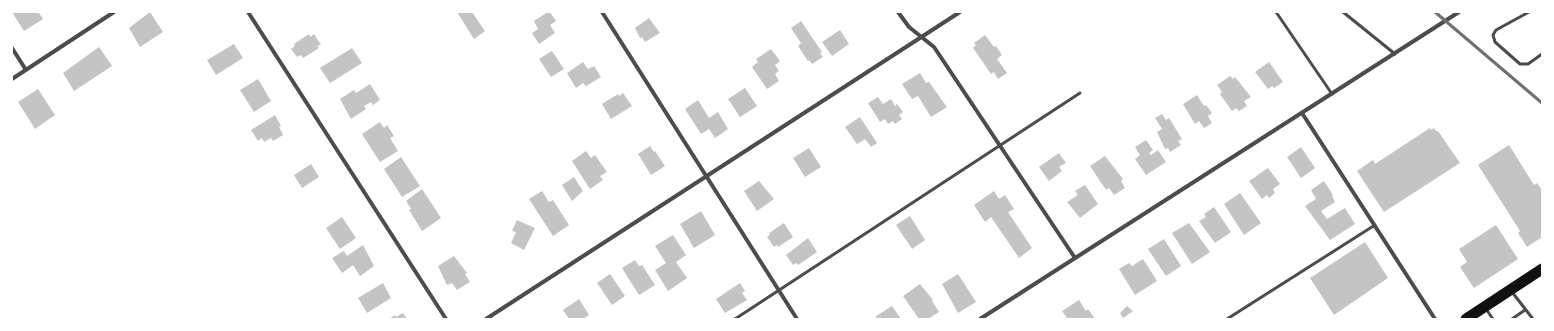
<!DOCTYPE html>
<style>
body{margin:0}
#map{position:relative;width:1554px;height:331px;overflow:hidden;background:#fff;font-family:"Open Sans",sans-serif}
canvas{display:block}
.frame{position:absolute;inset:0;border:13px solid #fff;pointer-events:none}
</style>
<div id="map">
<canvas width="1554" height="331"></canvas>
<div class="frame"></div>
</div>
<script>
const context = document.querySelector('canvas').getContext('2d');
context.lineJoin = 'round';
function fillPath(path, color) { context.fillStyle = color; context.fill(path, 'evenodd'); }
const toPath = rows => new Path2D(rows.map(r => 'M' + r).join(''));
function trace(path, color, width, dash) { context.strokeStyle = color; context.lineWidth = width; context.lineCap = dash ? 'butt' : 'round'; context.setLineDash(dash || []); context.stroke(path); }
const building = toPath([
 [12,12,41,12,39,13,43,19,24,31],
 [150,12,163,32,140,47,129,28],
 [457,12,472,12,485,31,474,39],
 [548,12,550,12,556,21,550,25,555,33,539,44,532,33,538,29,534,21],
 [649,18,660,33,645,42,642,37,640,38,635,28],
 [801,21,822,52,820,53,823,57,812,64,809,60,808,61,798,46,801,43,791,28],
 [840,30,849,44,832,56,822,42],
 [309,34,310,37,314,34,321,45,317,46,319,48,303,58,301,55,297,57,291,49,295,46,294,44],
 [985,35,994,47,996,46,1002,55,997,59,1007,73,998,79,994,72,991,74,973,48,976,45,974,43],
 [234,44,243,58,216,75,207,60],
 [99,47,112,66,74,91,63,73],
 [352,48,362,63,330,83,320,68],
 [771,49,780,61,775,65,779,71,775,74,779,81,767,89,752,67,758,62,756,59],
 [552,51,564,69,551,77,539,59],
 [583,62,588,69,594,66,601,77,586,86,583,83,576,88,567,73],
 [1269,62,1283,82,1274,88,1272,86,1268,89,1255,72],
 [920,73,926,83,929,82,947,107,931,117,918,96,912,99,902,84],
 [1230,76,1233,79,1235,77,1251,97,1244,101,1247,106,1239,111,1236,108,1232,111,1220,94,1222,92,1217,85],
 [258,79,271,101,254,112,240,90],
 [370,84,380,100,373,105,371,102,364,106,366,109,351,119,340,99,354,90,356,93],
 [745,88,757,106,740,117,728,99],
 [38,89,55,115,35,129,18,102],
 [623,93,632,106,611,119,602,104,618,94,619,96],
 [1197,95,1204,106,1206,105,1212,113,1208,116,1212,123,1204,128,1199,121,1195,124,1183,104],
 [878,97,883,104,891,99,895,106,897,104,903,112,899,115,902,119,895,124,893,121,888,124,885,119,880,122,868,103],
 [698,100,709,118,718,112,728,129,715,138,709,129,701,134,685,109],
 [1162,114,1166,120,1169,118,1182,139,1178,141,1181,145,1170,152,1168,148,1165,149,1157,132,1162,129,1155,118],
 [275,115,281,126,279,127,283,135,273,141,271,138,264,142,262,138,258,141,251,130],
 [860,117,877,143,871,147,865,139,857,144,845,127],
 [380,122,384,128,387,125,394,136,390,138,398,151,380,162,362,134],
 [1430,128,1431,130,1434,128,1437,132,1438,131,1460,163,1384,212,1357,171,1373,160,1375,164],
 [1146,140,1153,150,1149,153,1151,155,1158,150,1166,162,1146,175,1135,159,1140,155,1135,147],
 [1509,145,1534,185,1537,183,1542,190,1542,237,1527,247,1518,233,1520,231,1478,165],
 [650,146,654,152,655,151,665,166,651,175,638,154],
 [1301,147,1315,168,1301,178,1287,157],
 [809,148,821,167,805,177,793,158],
 [586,151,591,158,595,155,607,172,600,176,603,180,590,189,572,161],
 [1059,153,1066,163,1059,167,1062,171,1049,181,1039,167],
 [1105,156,1123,179,1121,181,1125,188,1114,195,1109,188,1106,190,1090,166],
 [401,157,420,186,402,197,384,169],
 [311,164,319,177,302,188,294,175],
 [1268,168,1280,184,1273,189,1275,193,1269,198,1267,195,1262,199,1249,181],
 [574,177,583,191,572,201,562,185],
 [759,181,774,199,757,211,744,191],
 [1324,181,1333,195,1332,196,1335,202,1321,211,1327,219,1345,208,1355,224,1330,240,1305,206,1316,199,1311,190],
 [1085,185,1098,204,1080,218,1067,202,1078,195,1075,191],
 [422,189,441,218,422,231,409,210,411,209,406,201],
 [542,191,549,202,553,200,569,225,553,236,529,199],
 [994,191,999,199,1005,195,1014,209,1008,212,1032,248,1019,258,991,217,985,222,974,205],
 [1240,193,1261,223,1244,235,1224,204],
 [1214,207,1231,232,1215,243,1199,221,1206,217,1204,214],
 [701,211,715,235,694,248,680,224],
 [910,216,925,240,912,249,896,225],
 [342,217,356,238,340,249,326,228],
 [517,220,535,228,524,250,511,243,516,232,512,231],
 [784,223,793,237,778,247,777,245,774,247,767,237,770,235,769,233],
 [1189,223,1210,252,1192,264,1172,233],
 [1496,225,1518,259,1474,288,1460,267,1467,262,1459,249],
 [673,235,686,255,676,262,687,278,668,291,655,270,666,263,655,246],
 [808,238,817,252,798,265,796,263,793,265,786,255],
 [1164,239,1181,266,1166,276,1148,249],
 [1365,242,1388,278,1334,315,1310,278],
 [363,245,374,266,360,276,353,265,342,273,332,258,344,251,347,256],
 [454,256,467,273,465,274,470,282,457,290,452,283,447,285,438,266],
 [1143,259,1157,281,1135,295,1119,269,1129,263,1132,266],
 [635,260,639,266,642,265,655,285,639,295,622,268],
 [610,274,625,296,612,305,597,283],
 [958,274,976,302,958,313,942,284],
 [383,283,391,298,367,313,358,298],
 [740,283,745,291,742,293,747,300,725,313,716,299],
 [920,284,933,300,932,301,939,312,928,319,919,319,903,296],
 [579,299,589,315,583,319,569,319,563,310],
 [1079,300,1086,311,1088,309,1095,319,1068,319,1062,311],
 [892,306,901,319,877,319,876,316],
 [1127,306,1133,311,1123,318,1120,313],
 [403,313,407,319,389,319,395,315,396,317]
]);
const service = toPath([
 [1276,12,1332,94],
 [1343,12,1395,54],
 [1529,12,1496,30,1493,35,1495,42,1520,64,1528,64,1542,54],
 [1512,292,1533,319],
 [1486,309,1493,319],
 [735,319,1080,93],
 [1227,319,1375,225],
 [1512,319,1525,310]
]);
const minor = toPath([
 [248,12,446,319],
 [602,12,797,319],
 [898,12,909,27,934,47,1075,258],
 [12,48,26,70],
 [12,79,114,12],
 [1302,113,1435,319],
 [486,319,960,12],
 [980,319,1459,12]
]);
const trunk = toPath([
 [1466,319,1542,269]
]);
const rail = toPath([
 [1435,12,1542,103]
]);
fillPath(building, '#c4c4c4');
trace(service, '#4c4c4c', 3);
trace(minor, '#4c4c4c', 4);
trace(trunk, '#111', 11);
trace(rail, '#707070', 3);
</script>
